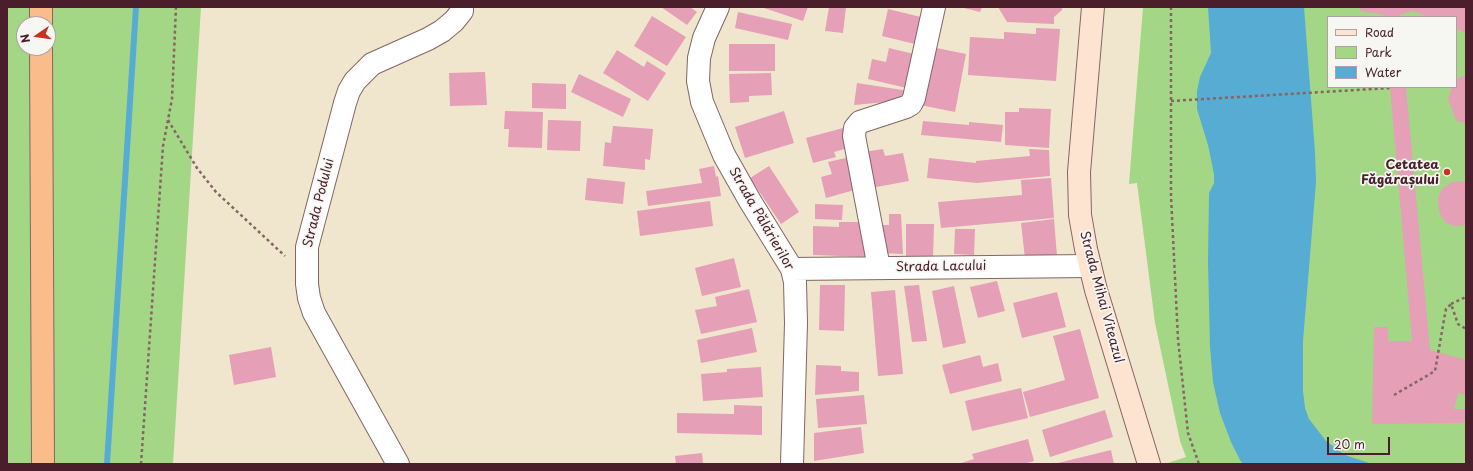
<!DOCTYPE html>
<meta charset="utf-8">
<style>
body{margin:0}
#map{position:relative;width:1473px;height:471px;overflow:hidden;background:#f0e6ce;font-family:"Playpen Sans",sans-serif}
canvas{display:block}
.frame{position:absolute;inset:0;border:8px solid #4a1f2b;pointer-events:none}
.legend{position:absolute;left:1327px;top:16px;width:130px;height:72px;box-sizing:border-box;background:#f6f6f2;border:1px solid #b1a0a2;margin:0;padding:5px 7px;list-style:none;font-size:12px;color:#4a1f2b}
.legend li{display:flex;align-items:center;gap:8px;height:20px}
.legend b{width:20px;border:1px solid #b1a0a2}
.north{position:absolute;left:16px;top:16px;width:40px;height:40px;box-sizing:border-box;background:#f6f6f2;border:1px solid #b1a0a2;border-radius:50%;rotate:257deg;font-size:11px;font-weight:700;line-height:16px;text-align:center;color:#4a1f2b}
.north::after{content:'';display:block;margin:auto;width:14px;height:18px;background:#c8321e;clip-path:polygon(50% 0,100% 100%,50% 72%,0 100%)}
.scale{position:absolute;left:1327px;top:437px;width:63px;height:18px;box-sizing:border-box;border:2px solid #4a1f2b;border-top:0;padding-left:5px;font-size:12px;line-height:14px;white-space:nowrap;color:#4a1f2b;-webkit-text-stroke:3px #f6f6f2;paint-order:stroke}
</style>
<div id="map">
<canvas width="1473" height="471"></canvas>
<div class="frame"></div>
<ul class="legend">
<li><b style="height:5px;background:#fde4d0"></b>Road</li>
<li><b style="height:11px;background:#a3d786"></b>Park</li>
<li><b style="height:11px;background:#56acd2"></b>Water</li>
</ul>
<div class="north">N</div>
<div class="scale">20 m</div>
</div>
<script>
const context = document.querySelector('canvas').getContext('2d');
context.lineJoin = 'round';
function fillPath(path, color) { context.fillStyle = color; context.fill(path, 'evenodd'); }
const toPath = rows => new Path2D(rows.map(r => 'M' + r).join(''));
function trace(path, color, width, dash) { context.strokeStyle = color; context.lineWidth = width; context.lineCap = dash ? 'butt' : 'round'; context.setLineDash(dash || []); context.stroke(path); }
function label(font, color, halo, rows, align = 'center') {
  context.font = font + ' "Playpen Sans",sans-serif'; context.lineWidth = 3.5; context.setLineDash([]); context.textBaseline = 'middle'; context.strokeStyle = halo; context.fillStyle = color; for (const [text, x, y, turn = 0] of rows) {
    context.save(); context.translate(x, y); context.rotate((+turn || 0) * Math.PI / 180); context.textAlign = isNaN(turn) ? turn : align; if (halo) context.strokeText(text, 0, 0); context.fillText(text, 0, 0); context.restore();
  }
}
const green = toPath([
 [7,7,201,7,173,464,7,464],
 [24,24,48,24,48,48,24,48],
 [1143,7,1466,7,1466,464,1165,464,1186,457,1180,441,1155,323,1137,183,1129,184],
 [1328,17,1456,17,1456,87,1328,87]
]);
const water = toPath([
 [1208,7,1304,7,1315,152,1316,182,1303,341,1303,391,1305,408,1309,419,1326,441,1345,455,1372,464,1243,464,1240,460,1231,442,1220,413,1213,382,1210,347,1208,262,1209,193,1214,183,1214,174,1208,145,1197,109,1197,91,1200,77,1211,53]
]);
const stream = toPath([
 [107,464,136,7]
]);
const building = toPath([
 [661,7,690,7,697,12,687,25],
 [761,7,808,7,803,21],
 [829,7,846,7,843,33,825,31],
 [960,7,982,7,980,12],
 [998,7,1062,7,1062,10,1054,17,1054,24,1007,22],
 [1360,7,1466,7,1466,33,1456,29,1456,17,1427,17,1413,11,1400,15,1401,17,1385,17,1385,15,1360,11],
 [888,9,921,17,915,44,882,36],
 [738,12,792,24,788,40,735,28],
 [652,16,686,37,667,66,634,46],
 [1036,28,1060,29,1056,81,968,75,970,37,1004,39,1004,32,1036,34],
 [729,44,775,44,775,71,729,71],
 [932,47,966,54,955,112,920,105],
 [889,48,918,55,911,89,868,79,872,59,886,62],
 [617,50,644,67,647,61,666,73,648,101,603,73],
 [485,72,487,105,450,106,449,73],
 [771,73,772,95,749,96,749,102,730,103,729,74],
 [579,74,631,99,623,117,571,92],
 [1466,75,1466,124,1456,120,1448,99,1452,87,1456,87,1456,79],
 [532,83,566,84,566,109,532,108],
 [857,83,909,91,907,100,854,105],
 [1390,87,1406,87,1430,350,1466,360,1466,395,1458,393,1454,409,1466,409,1464,423,1372,424,1374,327,1388,327,1388,341,1412,341],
 [1019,108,1051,109,1049,148,1005,145,1005,112,1019,112],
 [505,111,543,112,542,148,508,147,509,129,504,129],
 [784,111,794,143,745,158,735,127],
 [548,120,581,121,580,151,547,150],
 [923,121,969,125,969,122,1003,125,1001,142,921,135],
 [613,126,653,129,650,160,645,159,645,170,603,166,605,142,611,143],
 [843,128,848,148,834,152,836,157,813,163,806,138],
 [883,149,885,156,903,153,909,181,871,188,864,152],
 [1029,149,1049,150,1050,176,977,183,927,178,929,158,976,163,976,161,1030,156],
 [850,157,858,189,826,198,821,177,832,174,828,162],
 [714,166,716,177,718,176,721,196,648,206,646,191,702,183,699,169],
 [769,166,799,212,781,224,750,178],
 [587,178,625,182,623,204,585,200],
 [1051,178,1054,218,941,228,938,202,1022,195,1021,180],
 [1466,181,1466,225,1455,226,1448,224,1442,218,1439,210,1438,197,1443,188,1452,182],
 [710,201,713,226,640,236,637,211],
 [815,204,843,205,842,220,815,219],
 [889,214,901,214,903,254,881,253,880,225,889,225],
 [1054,219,1057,256,1025,259,1021,223],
 [839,222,866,222,872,257,813,255,813,226,839,227],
 [906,224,934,224,933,258,906,257],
 [955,229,975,229,974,255,954,254],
 [734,258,741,287,702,296,695,268],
 [997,281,1005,311,978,318,970,287],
 [820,285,845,285,844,331,819,330],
 [919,285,927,341,912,342,904,286],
 [954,286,966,343,943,348,932,291],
 [749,289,757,322,701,334,695,310,717,306,715,297],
 [895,290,903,374,878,376,871,292],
 [1057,292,1066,327,1022,338,1013,303],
 [752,328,757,352,701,363,697,340],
 [1080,329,1099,398,1030,417,1023,392,1065,380,1053,336],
 [271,347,276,377,234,385,229,355],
 [980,355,983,367,998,363,1002,381,950,394,942,365],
 [816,365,841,366,841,371,859,372,859,391,815,395],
 [761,367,763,397,703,401,701,374,727,372,727,369],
 [1021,388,1028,418,972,431,965,401],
 [864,395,867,424,818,428,816,399],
 [734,405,762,406,762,435,677,433,677,413,734,414],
 [1105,410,1113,437,1050,457,1042,430],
 [861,427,864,453,814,461,814,433],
 [1028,439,1034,461,1023,464,958,464,974,459,972,454],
 [1111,450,1114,464,1058,464,1058,463],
 [702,453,703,464,676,464,675,456]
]);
const path = toPath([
 [1171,7,1171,196,1178,339,1188,433,1199,464],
 [1171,101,1390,88],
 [168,120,197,168,216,192,285,256],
 [1451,304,1466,297],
 [1394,395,1435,371,1445,314,1446,309,1451,304,1458,324,1466,329],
 [141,464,163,146,172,99,176,7]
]);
const street = toPath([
 [718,7,704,38,699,58,698,81,702,102,724,155,750,201,792,269,795,282,796,323,792,464],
 [879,268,854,136,855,128,860,122,906,107,911,104,914,98,934,7],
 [792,269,1090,266],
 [398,464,314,313,309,298,307,284,307,247,345,103,349,91,355,81,372,64,428,39,442,31,454,21,462,11,462,7]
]);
const secondary = toPath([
 [1093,7,1079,172,1080,215,1086,249,1096,290,1149,464]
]);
const highway = toPath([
 [41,7,41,24],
 [41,48,43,464]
]);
const markers = [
 [1447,172,4,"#c8321e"]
];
const poiNames = [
 ["Cetatea",1439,165],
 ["Făgărașului",1439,180]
];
const streetNames = [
 ["Strada Podului",319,203,-76],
 ["Strada Pălărierilor",761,219,60],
 ["Strada Lacului",941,267,-1],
 ["Strada Mihai Viteazul",1101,297,75]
];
fillPath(green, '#a3d786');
fillPath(water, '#56acd2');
trace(stream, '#56acd2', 6);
fillPath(building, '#e59fb6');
trace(street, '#846564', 24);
trace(secondary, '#846564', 24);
trace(highway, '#846564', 24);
trace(path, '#846564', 2.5, [3, 3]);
trace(street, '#fff', 22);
trace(secondary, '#fde4d0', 22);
trace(highway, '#f9bc8a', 22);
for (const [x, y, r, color] of markers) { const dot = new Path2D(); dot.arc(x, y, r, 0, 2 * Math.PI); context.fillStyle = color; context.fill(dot); trace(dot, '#f6f6f2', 1.5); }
label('bold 13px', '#4a1f2b', '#f6f6f2', poiNames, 'right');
label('13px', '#4a1f2b', '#f6f6f2', streetNames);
</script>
